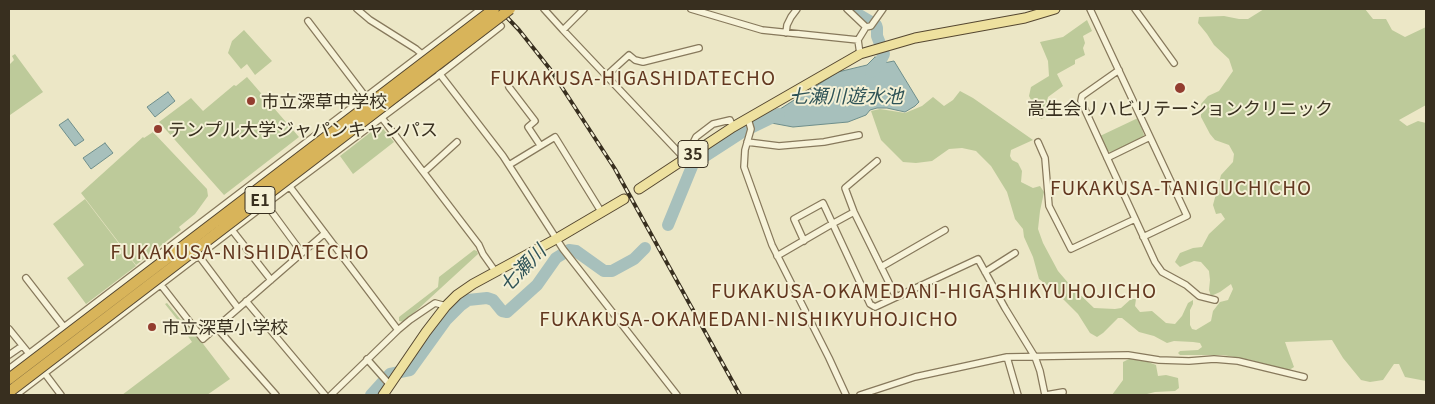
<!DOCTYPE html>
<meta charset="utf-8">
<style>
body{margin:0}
#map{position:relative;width:1435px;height:404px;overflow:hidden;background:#ece7c6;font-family:Georgia,serif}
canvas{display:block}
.frame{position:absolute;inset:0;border:10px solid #382f1f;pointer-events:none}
</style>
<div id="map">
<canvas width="1435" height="404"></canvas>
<div class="frame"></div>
</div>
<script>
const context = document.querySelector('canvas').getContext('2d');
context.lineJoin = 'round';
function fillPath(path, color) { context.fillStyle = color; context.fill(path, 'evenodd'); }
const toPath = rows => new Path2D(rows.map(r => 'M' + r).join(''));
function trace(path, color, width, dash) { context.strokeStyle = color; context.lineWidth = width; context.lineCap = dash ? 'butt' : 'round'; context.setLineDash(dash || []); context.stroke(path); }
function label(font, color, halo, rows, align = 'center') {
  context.font = font + ' Georgia,"Noto Sans JP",serif'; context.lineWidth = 4; context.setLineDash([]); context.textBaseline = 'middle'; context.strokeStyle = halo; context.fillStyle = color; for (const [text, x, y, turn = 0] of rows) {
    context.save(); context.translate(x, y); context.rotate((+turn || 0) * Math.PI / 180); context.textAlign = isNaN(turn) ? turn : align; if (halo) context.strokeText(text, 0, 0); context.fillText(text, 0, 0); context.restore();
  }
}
const green = toPath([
 [1264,9,1365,9,1373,19,1386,19,1392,30,1405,37,1426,27,1426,105,1399,120,1407,126,1418,121,1426,123,1426,381,1405,377,1399,364,1394,364,1383,380,1370,382,1361,380,1343,358,1332,340,1285,342,1294,367,1286,372,1251,360,1223,355,1180,355,1178,353,1180,351,1198,350,1202,347,1200,343,1193,342,1174,341,1167,343,1154,336,1139,332,1122,318,1118,318,1103,333,1097,337,1090,333,1078,314,1057,293,1039,279,1033,257,1024,237,1023,229,1015,219,1007,192,991,166,976,151,962,148,949,149,932,161,916,163,903,162,881,140,871,111,880,109,905,113,922,106,933,97,944,106,953,100,960,91,973,98,1033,140,1011,150,1010,156,1012,160,1018,163,1022,171,1021,182,1033,188,1040,186,1044,192,1040,211,1038,229,1043,243,1058,271,1070,285,1094,308,1115,309,1121,308,1131,299,1136,299,1135,306,1140,312,1152,311,1166,323,1175,324,1182,316,1188,303,1193,300,1193,304,1190,310,1190,325,1192,329,1196,330,1211,321,1213,311,1220,302,1228,300,1233,289,1231,284,1220,292,1211,296,1209,290,1210,280,1209,271,1201,262,1194,261,1180,267,1175,262,1180,253,1193,248,1202,247,1209,234,1225,219,1221,213,1216,214,1213,205,1221,175,1233,162,1234,154,1229,145,1215,140,1210,134,1201,117,1201,104,1208,96,1219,91,1233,71,1229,59,1214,45,1207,34,1198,23,1199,17,1224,16,1239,19,1248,19],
 [1087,20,1092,31,1083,36,1085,43,1083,48,1085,55,1075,60,1075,64,1057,74,1063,86,1048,97,1046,106,1051,115,1041,119,1029,96,1031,87,1049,76,1048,61,1040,42,1063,37],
 [244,30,272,61,255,75,247,64,241,69,228,53,232,41],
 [15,54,43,92,10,115,9,108,9,65,14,60,12,56],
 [247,77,299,137,224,195,159,122,191,98,203,111,234,85,236,86],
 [1138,118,1144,135,1142,138,1111,152,1107,151,1100,136],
 [380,125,394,142,353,174,340,156],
 [153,132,207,189,208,196,195,214,179,227,181,230,136,265,81,193,143,137,144,138],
 [85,199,136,266,86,304,67,278,84,265,53,224],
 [474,250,477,251,478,254,404,322,399,321,399,317,438,287,439,277],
 [167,303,181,320,184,319,230,379,207,395,122,395,192,342,185,332,187,330,181,323,180,323,165,304],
 [1131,358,1143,360,1156,365,1158,376,1166,375,1178,378,1179,388,1175,391,1155,392,1143,395,1112,395,1123,380,1123,362]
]);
const water = toPath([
 [875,57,884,63,894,61,919,102,915,106,905,112,887,108,877,108,870,110,866,115,848,122,793,127,766,122,763,116,777,111,838,72,867,65,875,57],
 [168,92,175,101,155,117,147,107,168,92],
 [68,119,84,140,75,146,59,125,68,119],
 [105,143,113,153,91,169,83,158,105,143]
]);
const river = toPath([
 [852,9,854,12,876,25,877,28,877,36,884,54,878,66,871,72],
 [668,225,693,164,744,131,779,114],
 [371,395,390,374,410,370,446,320,461,305,468,300,487,298,493,300,502,311,507,312,537,285,556,258,569,250,576,251,604,271,612,271,634,259,645,248]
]);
const primaryTunnel = toPath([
 [624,199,639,189]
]);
const street = toPath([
 [357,9,370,20,416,49,423,55],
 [544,9,563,30,584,9],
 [691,9,762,30,858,40],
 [847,9,866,27],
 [1090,9,1187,216,1143,237],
 [1135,9,1174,63],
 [308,21,365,96],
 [563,30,685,159,696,137,713,124,730,120,733,127],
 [786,33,787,25,791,17,797,9],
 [860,54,858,40,866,27,871,26,883,9],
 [1119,70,1082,96,1081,101,1155,262,1162,272,1186,285,1199,296,1215,300],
 [439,73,503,156,563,249,677,395],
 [606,76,629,55,635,60,643,62,699,48],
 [509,87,535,121,528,127,540,145],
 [382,118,479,245,483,254,495,271],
 [748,119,751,129,745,150,744,167,772,245,829,358,846,395],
 [747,142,779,146,824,142,859,135],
 [1038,142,1045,158,1049,206,1071,249,1135,219],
 [1107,158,1150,137],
 [877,161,845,188,854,212,896,297],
 [509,165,555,137,602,213],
 [424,172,457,142],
 [290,187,398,330],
 [266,204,302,253],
 [232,230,271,280],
 [804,241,794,219,823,203,870,304,875,307,978,259,1005,308,1035,357,1040,371,1045,395],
 [199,256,238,308],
 [777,256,832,224,854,212],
 [881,267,945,230],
 [985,272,1015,253],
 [26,278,64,327],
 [161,285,203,339,325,233],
 [246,301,325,395],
 [216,327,276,395],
 [9,329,31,356],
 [9,355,22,346],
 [1007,357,1018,395],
 [367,359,390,385],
 [9,369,481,9],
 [43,371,61,395],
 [16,395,266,204,440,74,501,26],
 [331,395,398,330,410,320,435,303,446,306],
 [860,395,915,377,1007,357,1128,355,1159,360,1189,361,1214,359,1238,361,1304,377],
 [1046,395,1063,392]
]);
const primary = toPath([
 [639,189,733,127,860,54,915,38,1025,18,1055,9],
 [383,395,426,332,446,306,457,295,473,284,556,239,624,199]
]);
const rail = toPath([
 [499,9,519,30,550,69,615,169,740,395]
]);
const highwayBridge = toPath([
 [9,379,494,9],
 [9,392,510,9]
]);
const markers = [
 [1180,88,6,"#933d2f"],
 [251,101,5,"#933d2f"],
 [158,129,5,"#933d2f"],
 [152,327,5,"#933d2f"]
];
const shields = [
 [693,154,30],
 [260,200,30]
];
const shieldNames = [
 ["35",693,154],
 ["E1",260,200]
];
const poiNames = [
 ["市立深草中学校",261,101],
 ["高生会リハビリテーションクリニック",1180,108,"center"],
 ["テンプル大学ジャパンキャンパス",168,129],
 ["市立深草小学校",162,327]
];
const neighbourhoodNames = [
 ["FUKAKUSA-HIGASHIDATECHO",633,78],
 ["FUKAKUSA-TANIGUCHICHO",1181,188],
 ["FUKAKUSA-NISHIDATECHO",240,252],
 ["FUKAKUSA-OKAMEDANI-HIGASHIKYUHOJICHO",934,291],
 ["FUKAKUSA-OKAMEDANI-NISHIKYUHOJICHO",749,319]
];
const waterNames = [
 ["七瀬川遊水池",846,96],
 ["七瀬川",522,268,-46]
];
fillPath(green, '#bdca9a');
fillPath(water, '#a7c0bc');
trace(water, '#6e8e8b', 1);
trace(river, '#a7c0bc', 12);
trace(primaryTunnel, '#c8c2a5', 9, [9, 4.5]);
trace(street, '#87795c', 8);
trace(primary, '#554730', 11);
trace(street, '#f7f3d9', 5.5);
trace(primary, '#eee19f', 9);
trace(rail, '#382f1f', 4);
trace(rail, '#f4f0d5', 2, [5.5]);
trace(highwayBridge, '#554730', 12, []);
trace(highwayBridge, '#d8b45a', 10);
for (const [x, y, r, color] of markers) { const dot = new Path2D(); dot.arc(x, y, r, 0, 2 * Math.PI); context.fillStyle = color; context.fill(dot); trace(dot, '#f4f0d5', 2); }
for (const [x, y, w] of shields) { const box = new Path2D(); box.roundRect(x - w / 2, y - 13.5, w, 27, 4); context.fillStyle = '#f4f0d5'; context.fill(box); trace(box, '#382f1f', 1); }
label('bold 16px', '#382f1f', null, shieldNames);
label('18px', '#382f1f', '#f4f0d5', poiNames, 'left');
context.letterSpacing = '1px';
label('19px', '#633820', '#f4f0d5', neighbourhoodNames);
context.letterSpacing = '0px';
label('italic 19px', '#2f5357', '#f4f0d5', waterNames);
</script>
